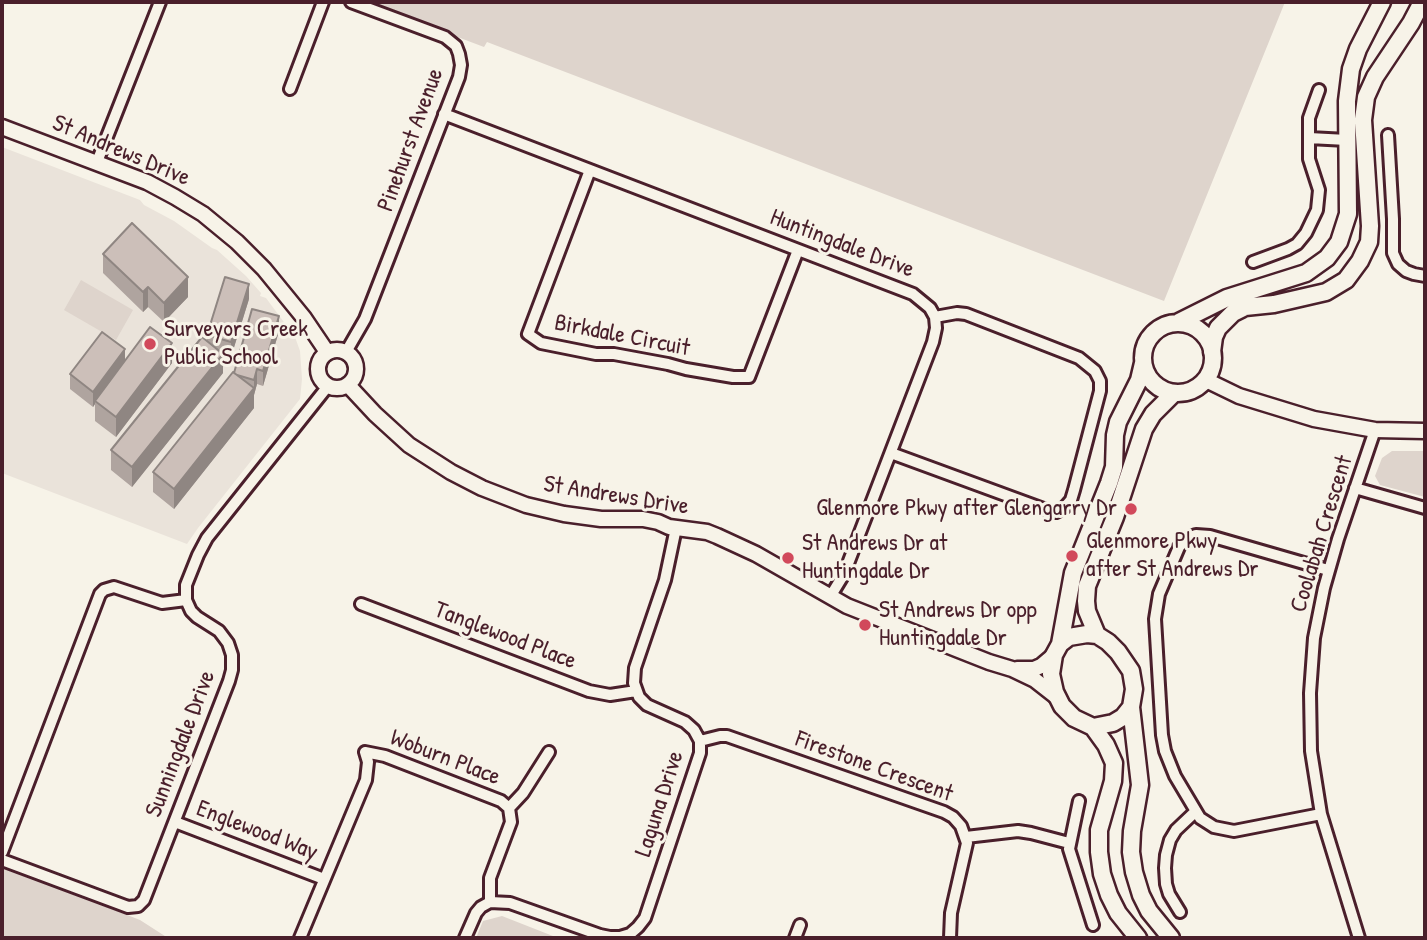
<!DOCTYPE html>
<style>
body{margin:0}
#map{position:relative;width:1427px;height:940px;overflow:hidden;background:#f7f3e8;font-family:"Patrick Hand",sans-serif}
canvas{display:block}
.frame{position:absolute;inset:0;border:4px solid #4a1f2b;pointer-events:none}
</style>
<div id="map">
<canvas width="1427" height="940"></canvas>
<div class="frame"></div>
</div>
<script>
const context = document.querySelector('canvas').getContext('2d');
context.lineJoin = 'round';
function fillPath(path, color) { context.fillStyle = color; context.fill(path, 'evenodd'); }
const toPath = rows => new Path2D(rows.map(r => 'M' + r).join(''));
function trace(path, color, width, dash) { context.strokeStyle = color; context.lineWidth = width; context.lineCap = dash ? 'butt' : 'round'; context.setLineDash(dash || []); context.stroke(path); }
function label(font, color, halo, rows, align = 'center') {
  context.font = font + ' "Patrick Hand",sans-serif'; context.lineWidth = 6; context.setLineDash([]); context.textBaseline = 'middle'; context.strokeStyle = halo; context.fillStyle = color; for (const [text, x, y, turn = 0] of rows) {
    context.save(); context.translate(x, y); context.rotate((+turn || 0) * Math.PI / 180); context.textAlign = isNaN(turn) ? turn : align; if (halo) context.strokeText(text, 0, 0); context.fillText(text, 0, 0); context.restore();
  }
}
const built = toPath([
 [2,147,140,200,144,205,174,221,212,248,217,250,246,276,261,293,260,296,266,298,295,337,300,351,302,379,300,399,198,528,187,544,2,473]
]);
const green = toPath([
 [365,2,1285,2,1164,301,487,42,484,47],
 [81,280,133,310,116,340,64,310],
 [1392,451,1425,451,1425,497,1380,485,1375,476,1382,458],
 [2,866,140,920,168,938,2,938],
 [502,916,558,938,476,938,483,921]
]);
const minor = toPath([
 [290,89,323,2],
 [444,114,913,294,930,308,935,317,936,328,933,342,844,574,830,597],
 [1388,135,1393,219,1393,253,1398,264,1406,271,1414,274,1425,276],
 [1309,138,1347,140],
 [97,162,160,2],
 [590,170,528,334,541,343,596,354,614,354,668,364,686,369,733,377,749,377,798,250],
 [1253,262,1288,249,1297,244,1306,233,1317,210,1319,190,1309,159,1309,118,1319,90],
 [346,352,365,319,459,77,461,65,459,54,456,46,445,37,351,2],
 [891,453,1049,511,1056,512,1064,508,1071,500,1074,490,1100,391,1100,381,1095,371,1079,358,966,314,957,313,935,317],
 [1355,488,1425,508],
 [361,604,589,691,610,695,636,691],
 [700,741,720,736,727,736,944,812,953,817,961,826,967,843,951,913,950,938],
 [1079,801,1069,849,1093,925],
 [509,808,523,793,549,752],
 [1321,814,1234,831,1214,827,1200,818,1175,776,1165,751,1162,735,1155,619,1159,594,1179,547,1186,539,1196,535,1210,536,1328,570],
 [175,822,324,879],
 [966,837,1018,831,1031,833,1069,843],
 [2,852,100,594,104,590,114,587,162,603,186,600],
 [2,860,128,907,138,906,144,900,229,681,232,670,232,655,228,643,219,631,197,617,191,611,186,600,186,585,198,555,207,538,328,386],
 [1180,912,1169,894,1166,884,1165,868,1166,855,1170,840,1176,830,1195,812],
 [300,938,366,780,368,762,365,752,385,756,501,801,509,808,511,822,490,878,490,902],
 [465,938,476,913,481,907,490,902,510,903,600,935,610,937,620,937,630,934,638,927,645,918,700,753,700,741,694,730,685,722,647,705,639,697,634,683,635,668,665,580,676,528],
 [795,938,800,925],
 [1359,938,1321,814,1311,751,1310,693,1314,638,1324,588,1338,539,1375,430]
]);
const tertiary = toPath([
 [2,127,147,182,175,197,203,214,237,242,264,269,304,318,327,352],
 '318 369a19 19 0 1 1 38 0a19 19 0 1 1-38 0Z',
 [1206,380,1239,396,1314,419,1375,430,1425,431],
 [348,385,375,414,409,445,451,472,482,488,526,505,564,514,601,519,643,519,658,522,669,527,707,532,717,536,756,554,847,606,989,662,1012,669,1035,680,1058,698],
 [1017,669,1034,669,1041,666,1054,655]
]);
const secondary = toPath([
 [1179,322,1227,298,1306,273,1327,258,1339,242,1348,214,1347,101,1351,69,1358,49,1382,2],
 '1143 358a35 35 0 1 1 70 0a35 35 0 1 1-70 0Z',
 [1212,352,1214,337,1218,328,1233,313,1245,307,1274,304,1326,292,1346,280,1360,261,1369,242,1370,226,1363,120,1366,97,1375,77,1411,23,1422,2],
 [1087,634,1097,635,1108,642,1118,652,1131,671,1134,689,1131,707,1123,717,1113,723,1093,727,1074,718,1062,706,1055,692,1051,674,1054,655,1060,644,1069,637,1087,634],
 [1097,635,1087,611,1086,601,1087,586,1115,517,1144,429,1153,414,1174,393],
 [1060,644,1073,573,1109,483,1114,467,1115,435,1118,422,1139,380,1143,363],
 [1131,707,1140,785,1132,831,1131,852,1134,872,1141,895,1149,911,1171,938],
 [1093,727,1106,745,1114,763,1113,781,1099,830,1099,852,1102,874,1109,895,1118,913,1138,938]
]);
const wall = toPath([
 [103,254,188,297,164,322,148,307,143,312,103,273],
 [249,299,231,357,223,354,223,373,132,487,111,470,111,450,207,341,207,335],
 [279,331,263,386,257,384,254,395,254,408,174,509,153,492,153,472,234,373],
 [125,360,172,363,116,437,95,421,95,404,93,407,70,389,70,374]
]);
const shadedWall = toPath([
 [188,277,188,297,164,322,164,303],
 [249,284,249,299,231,357,231,342],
 [148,287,148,307,143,312,143,292],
 [279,316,279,331,263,386,263,371],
 [172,343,172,363,116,437,116,417],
 [125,349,125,364,95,401,95,404,93,407,93,392],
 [223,354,223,373,132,487,132,467],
 [257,369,257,384,254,395,254,408,174,509,174,489,254,388,254,380]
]);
const building = toPath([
 [132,223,188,277,164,303,148,287,143,292,103,254,132,223],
 [225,277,249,284,231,342,207,335,225,277],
 [252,309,279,316,263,371,257,369,254,380,237,375,234,373,252,309],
 [150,327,172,343,116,417,95,401,150,327],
 [102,332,125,349,93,392,70,374,102,332],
 [202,337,223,354,132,467,111,450,202,337],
 [233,372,254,388,174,489,153,472,233,372]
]);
const markers = [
 [150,344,7,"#d1495b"],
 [1131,509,7,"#d1495b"],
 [1072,556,7,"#d1495b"],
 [788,558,7,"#d1495b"],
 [865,625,7,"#d1495b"]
];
const streetNames = [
 ["Pinehurst Avenue",411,140,-70],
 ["St Andrews Drive",121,151,23],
 ["Huntingdale Drive",842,244,21],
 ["Birkdale Circuit",622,336,11],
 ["St Andrews Drive",616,496,9],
 ["Coolabah Crescent",1322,534,-73],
 ["Tanglewood Place",505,636,21],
 ["Sunningdale Drive",181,744,-69],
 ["Woburn Place",445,758,21],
 ["Firestone Crescent",874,767,20],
 ["Laguna Drive",660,804,-72],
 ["Englewood Way",257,831,21]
];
const poiNames = [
 ["Surveyors Creek",164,330],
 ["Public School",164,358],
 ["Glenmore Pkwy after Glengarry Dr",1117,509,"right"],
 ["Glenmore Pkwy",1086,542],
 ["after St Andrews Dr",1086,570],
 ["St Andrews Dr at",802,544],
 ["Huntingdale Dr",802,572],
 ["St Andrews Dr opp",879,611],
 ["Huntingdale Dr",879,639]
];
fillPath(built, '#eae3da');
fillPath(green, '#ded4cc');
trace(minor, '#4a1f2b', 16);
trace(tertiary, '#4a1f2b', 19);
trace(secondary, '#4a1f2b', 21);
trace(minor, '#f7f3e8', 10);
trace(tertiary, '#f7f3e8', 14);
trace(secondary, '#f7f3e8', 16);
fillPath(wall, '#afa49f');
fillPath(shadedWall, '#8f8682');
fillPath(building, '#ccbfb9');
trace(building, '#8f8682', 2);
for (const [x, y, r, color] of markers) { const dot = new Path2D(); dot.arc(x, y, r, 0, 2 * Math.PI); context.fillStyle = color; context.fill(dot); trace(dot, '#f7f3e8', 2.5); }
label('24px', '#4a1f2b', '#f7f3e8', streetNames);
label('24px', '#4a1f2b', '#f7f3e8', poiNames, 'left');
</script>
